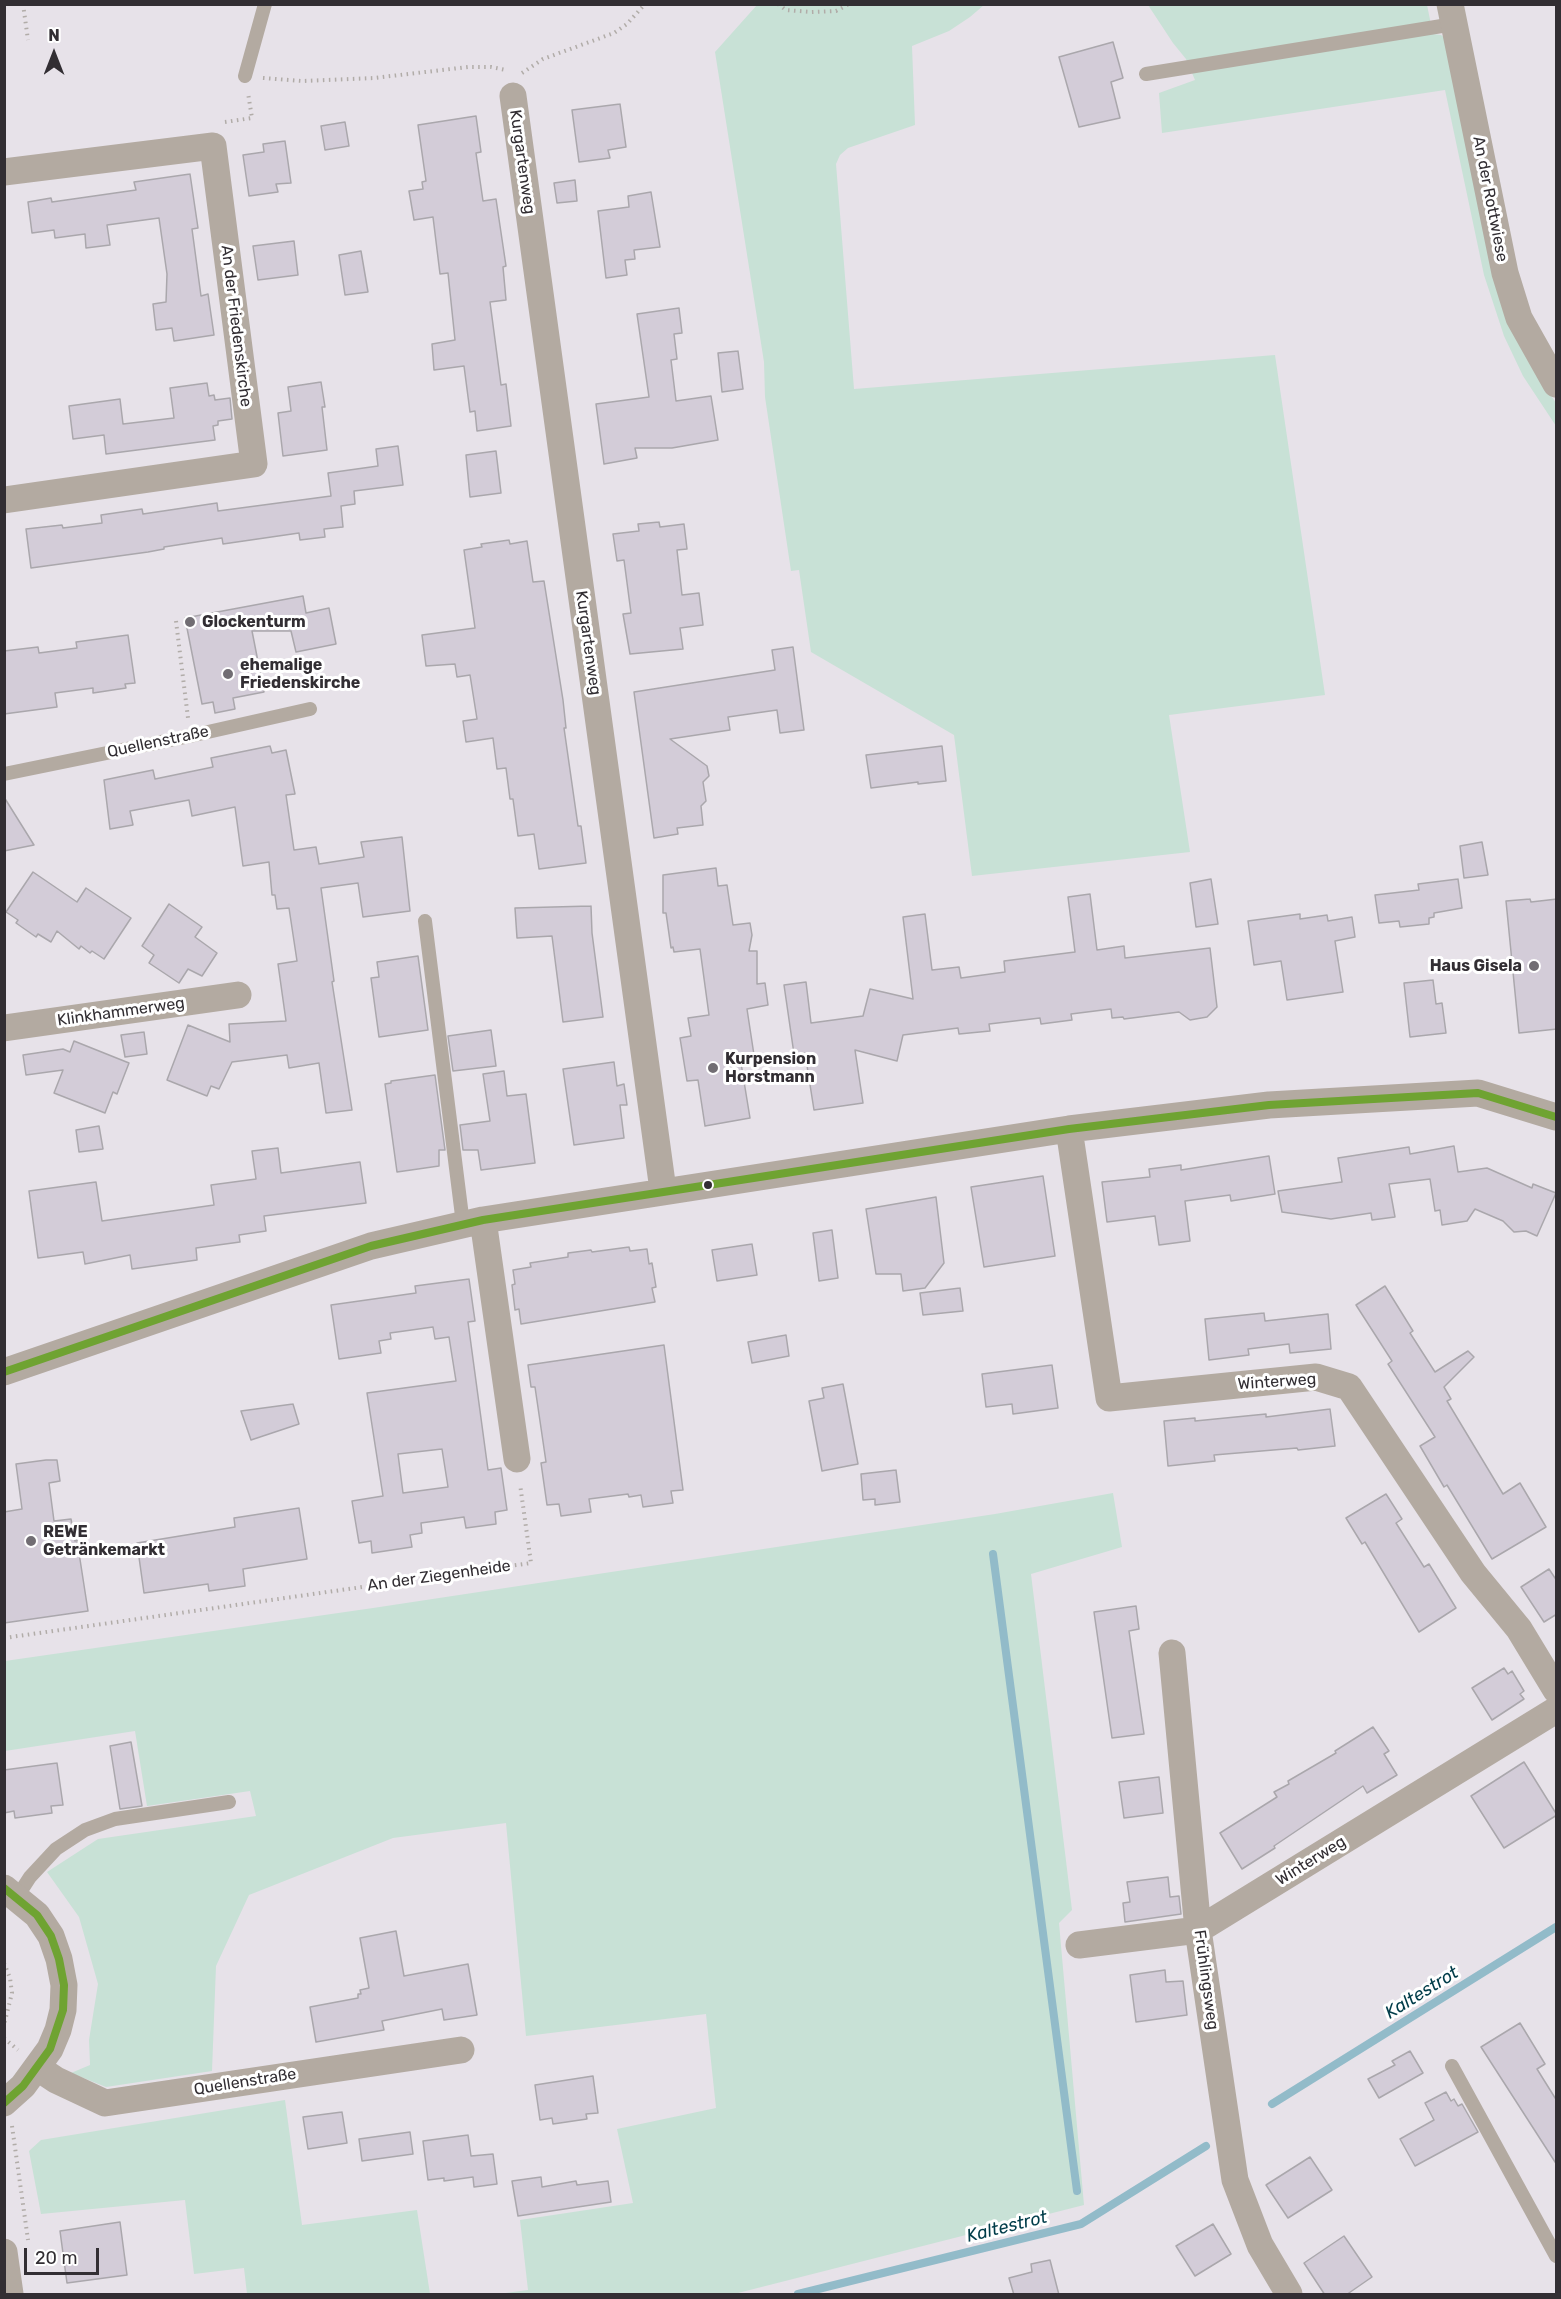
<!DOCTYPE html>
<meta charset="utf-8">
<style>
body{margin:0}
#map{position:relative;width:1561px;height:2299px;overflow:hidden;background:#e7e2e9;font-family:Rubik,sans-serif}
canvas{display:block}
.frame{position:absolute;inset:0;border:6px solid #322e33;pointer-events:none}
.north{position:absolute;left:24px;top:24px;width:60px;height:60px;-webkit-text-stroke:4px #fff;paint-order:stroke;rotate:0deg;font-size:16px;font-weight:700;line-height:24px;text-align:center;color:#322e33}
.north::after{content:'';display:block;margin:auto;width:21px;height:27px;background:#322e33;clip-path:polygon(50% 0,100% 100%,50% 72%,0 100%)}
.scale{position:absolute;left:24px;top:2248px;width:75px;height:27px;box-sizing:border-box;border:3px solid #322e33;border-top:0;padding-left:8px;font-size:18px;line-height:21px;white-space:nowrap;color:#322e33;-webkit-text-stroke:4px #fff;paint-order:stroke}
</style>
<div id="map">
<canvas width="1561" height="2299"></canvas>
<div class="frame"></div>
<div class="north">N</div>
<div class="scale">20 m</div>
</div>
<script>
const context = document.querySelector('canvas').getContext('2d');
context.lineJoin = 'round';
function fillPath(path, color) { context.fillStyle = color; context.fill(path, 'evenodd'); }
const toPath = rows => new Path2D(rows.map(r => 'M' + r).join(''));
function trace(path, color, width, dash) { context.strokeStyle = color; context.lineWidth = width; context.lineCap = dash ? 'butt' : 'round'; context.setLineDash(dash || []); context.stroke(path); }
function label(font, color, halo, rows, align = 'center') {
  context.font = font + ' Rubik,sans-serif'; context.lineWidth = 6; context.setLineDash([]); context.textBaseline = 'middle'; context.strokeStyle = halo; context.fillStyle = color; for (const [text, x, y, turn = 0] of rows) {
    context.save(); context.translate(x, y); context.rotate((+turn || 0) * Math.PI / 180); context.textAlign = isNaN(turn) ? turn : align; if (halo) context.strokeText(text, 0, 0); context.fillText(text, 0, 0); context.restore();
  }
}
const green = toPath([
 [757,5,984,5,970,17,949,31,912,46,915,125,848,148,840,155,836,164,854,389,1275,355,1325,695,1169,715,1190,852,972,876,954,735,811,652,799,570,791,571,765,397,764,362,715,52],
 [1148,5,1427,5,1433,34,1441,35,1447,40,1535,371,1556,403,1556,426,1523,376,1504,336,1484,275,1445,90,1162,133,1159,93,1195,80,1186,59,1173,43],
 [1113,1493,1122,1547,1031,1574,1072,1910,1059,1923,1084,2205,734,2294,498,2294,528,2290,520,2220,633,2203,617,2129,716,2108,706,2014,526,2036,506,1823,393,1838,249,1895,216,1966,212,2071,106,2087,71,2073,90,2065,89,2040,98,1984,79,1917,47,1872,98,1839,256,1816,250,1791,147,1806,135,1731,5,1751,5,1661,373,1608,995,1514],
 [285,2100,302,2225,417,2210,430,2294,247,2294,244,2268,194,2274,185,2200,41,2214,29,2151,41,2140]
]);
const stream = toPath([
 [993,1554,1077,2191],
 [1272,2104,1556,1927],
 [798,2294,1081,2224,1206,2146]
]);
const building = toPath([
 [1113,42,1123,78,1111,82,1120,118,1079,127,1059,57,1113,42],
 [620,104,626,147,608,150,610,158,579,162,572,110,620,104],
 [476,116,481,152,476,153,483,201,496,199,506,266,503,267,506,300,490,302,501,385,506,384,511,426,477,431,475,411,470,412,464,366,434,370,432,344,455,340,448,273,440,274,433,217,414,220,409,191,423,189,422,182,426,181,418,125,476,116],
 [345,122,349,146,325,150,321,126,345,122],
 [285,141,291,183,276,184,278,192,249,196,243,155,264,152,263,144,285,141],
 [190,174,198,228,192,229,201,296,208,294,214,335,174,341,172,328,156,330,153,304,166,302,167,274,159,218,107,225,110,245,86,248,85,234,55,238,54,230,32,233,28,202,51,198,52,202,136,190,134,182,190,174],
 [575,180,577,201,557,203,554,183,575,180],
 [651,192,660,247,634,250,635,259,625,260,627,275,606,278,598,211,629,207,628,196,651,192],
 [294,241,298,275,258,280,253,246,294,241],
 [361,251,368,292,345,295,339,255,361,251],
 [679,308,682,333,674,334,677,359,671,360,676,401,711,396,718,440,672,448,635,448,637,458,604,464,596,404,649,397,637,314,679,308],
 [738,351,743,389,722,392,718,353,738,351],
 [321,382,325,407,322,407,327,450,283,456,278,413,291,411,288,387,321,382],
 [207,383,209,396,214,395,215,400,230,398,232,419,218,421,218,425,213,426,215,440,106,454,104,435,73,439,69,406,120,399,123,424,174,418,170,388,207,383],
 [398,446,403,485,354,491,355,504,341,506,343,527,324,529,325,537,300,540,299,533,223,544,222,538,164,547,164,549,148,552,31,568,26,529,62,525,63,528,102,523,101,515,142,509,143,514,217,503,218,511,331,496,328,473,378,466,376,449,398,446],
 [496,451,501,493,470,497,466,455,496,451],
 [659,522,660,527,684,524,687,549,677,550,682,595,699,593,703,625,680,628,683,649,630,654,623,614,631,613,624,560,617,561,613,534,639,531,638,524,659,522],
 [509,540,510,544,527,541,533,582,544,581,563,700,566,728,564,728,578,826,581,826,586,863,539,869,534,834,518,836,513,799,510,799,506,768,497,769,493,738,466,742,463,721,477,719,470,675,457,677,455,664,426,666,422,635,475,628,464,550,482,547,481,544,509,540],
 [303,596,306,613,329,608,336,644,296,652,291,631,252,631,264,692,233,698,235,709,215,713,213,702,202,704,185,618,303,596],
 [128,635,135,683,125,684,126,688,93,693,93,688,55,693,57,707,4,714,4,651,38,647,39,653,77,648,76,642,128,635],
 [793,647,804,730,780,733,777,710,728,717,730,730,670,739,707,766,709,776,703,782,706,801,701,806,703,825,677,828,678,834,654,838,634,692,775,670,772,650,793,647],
 [270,746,272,753,286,750,295,794,286,795,294,850,316,847,319,864,364,857,361,842,402,837,410,911,363,917,358,883,321,888,334,981,332,982,352,1110,326,1113,319,1063,289,1068,287,1055,232,1062,219,1089,211,1086,207,1096,167,1080,188,1025,230,1042,229,1024,286,1021,278,964,297,961,289,908,277,909,275,895,272,895,269,862,243,866,235,807,192,816,189,800,130,811,133,825,110,829,104,780,153,770,155,779,213,767,211,758,270,746],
 [942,746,946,781,918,784,918,782,871,788,866,755,942,746],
 [4,797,34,845,4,851,4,797],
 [1482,842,1488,875,1464,878,1460,846,1482,842],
 [716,868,718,886,727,885,733,925,750,923,752,935,749,951,757,951,757,984,765,983,768,1005,747,1009,754,1055,740,1057,750,1118,705,1126,698,1080,687,1081,680,1038,691,1036,688,1018,709,1015,700,949,674,952,673,947,671,948,666,913,663,913,663,875,716,868],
 [33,872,77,902,86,888,131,918,104,959,92,951,90,953,81,946,79,949,57,931,51,942,38,934,36,937,16,923,18,920,6,912,33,872],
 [1211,879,1218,924,1196,927,1190,883,1211,879],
 [1458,879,1462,908,1434,913,1434,917,1429,918,1429,924,1400,927,1399,921,1379,923,1375,895,1419,890,1418,884,1458,879],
 [1090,894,1097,950,1124,946,1125,958,1210,948,1217,1007,1207,1017,1190,1020,1179,1012,1124,1019,1123,1017,1112,1018,1111,1009,1071,1014,1072,1020,1041,1024,1040,1018,989,1024,990,1031,959,1034,958,1028,903,1035,897,1061,855,1050,863,1103,814,1110,805,1053,794,1054,784,985,806,982,811,1023,863,1016,870,989,913,999,903,917,925,914,932,970,959,967,961,978,1005,972,1004,961,1075,952,1068,897,1090,894],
 [1530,899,1531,902,1557,899,1557,1029,1519,1033,1506,901,1530,899],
 [169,904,202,927,195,937,217,953,202,976,188,969,179,983,149,963,154,955,142,946,169,904],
 [591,906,592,933,603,1017,563,1022,552,936,517,938,515,908,591,906],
 [1300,914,1300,919,1327,915,1328,921,1352,917,1355,937,1335,941,1343,992,1287,1000,1281,961,1254,965,1248,921,1300,914],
 [418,956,428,1030,379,1037,371,978,379,977,377,962,418,956],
 [1433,980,1436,1004,1442,1003,1446,1033,1410,1037,1404,983,1433,980],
 [491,1030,496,1066,453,1071,448,1036,491,1030],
 [144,1032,147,1054,125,1057,121,1035,144,1032],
 [74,1041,129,1063,117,1094,113,1092,105,1113,54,1093,63,1070,26,1075,23,1055,63,1049,70,1052,74,1041],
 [614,1062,617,1086,624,1084,627,1105,620,1105,624,1138,574,1145,563,1069,614,1062],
 [504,1071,507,1096,526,1094,535,1163,481,1170,478,1150,463,1150,460,1125,490,1121,483,1074,504,1071],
 [435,1075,445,1150,439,1150,439,1166,397,1172,385,1084,391,1083,391,1081,435,1075],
 [99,1126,103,1149,79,1152,76,1130,99,1126],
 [1454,1146,1458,1172,1487,1168,1532,1188,1533,1184,1556,1193,1537,1236,1526,1231,1514,1232,1503,1221,1475,1209,1467,1221,1442,1225,1440,1210,1435,1211,1430,1179,1389,1184,1395,1217,1372,1220,1371,1213,1331,1219,1282,1212,1278,1191,1342,1182,1338,1158,1409,1147,1410,1154,1454,1146],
 [278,1148,281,1173,360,1162,366,1203,264,1216,266,1231,239,1235,240,1242,196,1248,197,1260,132,1269,130,1255,85,1264,83,1252,38,1258,29,1191,96,1182,102,1221,214,1205,211,1185,256,1179,252,1151,278,1148],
 [1269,1156,1275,1194,1231,1201,1230,1195,1185,1201,1190,1241,1159,1245,1155,1216,1107,1222,1102,1182,1150,1177,1149,1169,1181,1165,1181,1170,1269,1156],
 [1043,1176,1055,1256,984,1267,971,1187,1043,1176],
 [936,1197,944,1263,925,1288,903,1291,901,1274,876,1274,866,1209,936,1197],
 [832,1230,838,1278,819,1281,813,1233,832,1230],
 [752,1244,757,1275,717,1281,712,1250,752,1244],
 [629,1247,630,1251,647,1249,649,1264,652,1263,656,1287,652,1288,655,1302,521,1324,519,1309,515,1310,512,1285,515,1284,513,1270,531,1267,530,1263,568,1257,568,1253,591,1250,592,1252,629,1247],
 [469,1279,475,1321,468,1322,488,1470,501,1468,507,1510,495,1512,496,1524,466,1528,464,1517,421,1523,422,1533,410,1535,412,1547,372,1553,371,1541,359,1543,352,1501,383,1496,367,1393,456,1381,449,1337,435,1339,433,1327,390,1333,391,1339,379,1341,381,1353,339,1359,331,1305,416,1293,415,1286,469,1279],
 [442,1449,448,1487,403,1493,398,1454,442,1449],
 [1385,1286,1413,1331,1410,1333,1435,1372,1468,1351,1474,1357,1444,1387,1451,1399,1447,1401,1503,1494,1520,1483,1546,1527,1492,1559,1447,1485,1444,1487,1420,1446,1435,1437,1388,1364,1392,1361,1356,1305,1385,1286],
 [960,1288,963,1311,923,1315,920,1293,960,1288],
 [1264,1313,1265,1321,1328,1314,1331,1349,1290,1353,1289,1344,1248,1349,1249,1355,1209,1360,1205,1319,1264,1313],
 [786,1335,789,1356,752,1363,748,1342,786,1335],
 [664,1345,683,1490,671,1491,673,1503,643,1507,641,1495,629,1497,628,1494,589,1499,591,1512,561,1516,559,1504,547,1505,541,1463,546,1462,535,1387,531,1387,528,1365,664,1345],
 [1052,1365,1058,1408,1013,1414,1012,1404,986,1407,982,1374,1052,1365],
 [843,1384,858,1464,822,1471,809,1401,824,1398,822,1388,843,1384],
 [293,1404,299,1424,251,1440,241,1411,293,1404],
 [1330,1409,1335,1446,1298,1450,1297,1448,1214,1455,1215,1461,1168,1466,1164,1421,1195,1418,1195,1421,1266,1414,1266,1417,1330,1409],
 [46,1460,57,1460,60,1481,49,1483,54,1521,71,1519,75,1541,77,1540,88,1611,4,1623,4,1512,22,1509,16,1464,46,1460],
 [896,1470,900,1502,875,1505,875,1499,863,1500,861,1474,896,1470],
 [1386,1494,1402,1519,1396,1523,1424,1567,1429,1564,1456,1608,1419,1632,1365,1542,1362,1544,1346,1518,1386,1494],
 [299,1508,307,1559,243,1569,245,1586,209,1591,208,1584,144,1593,137,1543,235,1527,234,1518,299,1508],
 [1549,1569,1557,1581,1557,1614,1544,1622,1521,1587,1549,1569],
 [1136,1606,1139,1629,1129,1631,1144,1734,1112,1738,1094,1612,1136,1606],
 [1504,1668,1508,1674,1512,1671,1524,1691,1520,1694,1524,1699,1492,1720,1472,1688,1504,1668],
 [1373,1727,1389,1751,1384,1754,1397,1775,1367,1793,1363,1786,1274,1846,1275,1848,1242,1869,1220,1833,1277,1797,1274,1792,1289,1784,1288,1781,1336,1753,1335,1751,1373,1727],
 [131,1742,142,1806,120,1809,110,1746,131,1742],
 [1524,1762,1557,1815,1504,1848,1471,1796,1524,1762],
 [57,1763,63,1805,51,1806,52,1813,15,1818,14,1811,4,1813,4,1770,57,1763],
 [1159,1777,1163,1813,1124,1818,1119,1782,1159,1777],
 [1168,1877,1170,1897,1179,1896,1181,1914,1125,1922,1123,1903,1130,1902,1127,1882,1168,1877],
 [396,1931,404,1976,468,1964,477,2015,444,2020,442,2009,382,2021,384,2030,316,2042,310,2007,358,1998,358,1994,361,1994,360,1990,369,1988,360,1938,396,1931],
 [1165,1970,1166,1982,1183,1981,1187,2015,1136,2022,1130,1975,1165,1970],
 [1520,2023,1545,2064,1537,2069,1557,2101,1557,2165,1481,2047,1520,2023],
 [1410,2051,1423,2073,1379,2098,1368,2079,1395,2065,1392,2061,1410,2051],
 [593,2076,598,2113,586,2114,587,2119,553,2124,552,2118,540,2120,535,2085,593,2076],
 [1446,2092,1451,2101,1454,2099,1458,2106,1462,2104,1478,2132,1415,2166,1400,2139,1434,2120,1425,2103,1446,2092],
 [342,2112,347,2143,308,2149,303,2117,342,2112],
 [410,2132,413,2154,362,2161,359,2139,410,2132],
 [468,2135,471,2156,493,2154,497,2184,474,2187,473,2177,444,2181,444,2178,428,2180,423,2141,468,2135],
 [1310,2157,1332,2190,1288,2218,1266,2185,1310,2157],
 [541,2177,542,2187,576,2181,577,2185,608,2181,611,2202,518,2216,512,2181,541,2177],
 [120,2222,127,2275,67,2283,60,2231,120,2222],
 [1213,2224,1231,2254,1195,2276,1176,2246,1213,2224],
 [1344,2236,1372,2277,1346,2295,1325,2295,1304,2263,1344,2236],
 [1050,2260,1059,2295,1014,2295,1009,2278,1032,2272,1031,2264,1050,2260]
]);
const path = toPath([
 [23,4,28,40],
 [778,4,786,10,811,12,836,11,849,4],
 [522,73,543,59,614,33,627,24,645,4],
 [263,78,302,81,374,78,468,67,491,67,506,70],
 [225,122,252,118,248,93],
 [176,621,188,718],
 [4,1638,531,1563,520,1484],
 [4,1963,10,1978,12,1993,4,2025],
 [4,2038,18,2050],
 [12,2126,28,2240]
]);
const lane = toPath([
 [1146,74,1454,24],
 [245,76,265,4],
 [4,774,190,736,310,709],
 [425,921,463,1224],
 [17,1897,30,1877,56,1849,85,1830,115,1819,229,1802],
 [1452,2066,1556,2256]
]);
const street = toPath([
 [1450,4,1505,273,1519,318,1556,384],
 [513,96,663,1190],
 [4,172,213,146,254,464,4,500],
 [4,1028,238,995],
 [1069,1129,1109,1398,1316,1377,1349,1387,1473,1573,1519,1629,1556,1690],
 [483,1220,517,1459],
 [4,1372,371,1246,483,1220,1069,1129,1269,1105,1478,1093,1556,1117],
 [1172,1653,1198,1930,1235,2180,1260,2245,1289,2294],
 [4,1888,37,1915,51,1936,59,1959,64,1985,63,2010,58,2030,50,2049,23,2086,4,2103],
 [1079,1945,1198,1930,1556,1710],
 [38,2068,56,2080,105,2103,461,2050],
 [4,2252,10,2294]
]);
const bus1 = toPath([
 [4,1372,371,1246,483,1220,1069,1129,1269,1105,1478,1093,1556,1117],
 [4,1888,37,1915,51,1936,59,1959,64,1985,63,2010,50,2049,23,2086,4,2103]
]);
const markers = [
 [190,622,6,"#716d73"],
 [228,674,6,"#716d73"],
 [1534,966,6,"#716d73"],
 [713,1068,6,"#716d73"],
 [708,1185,5,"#322e33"],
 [31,1541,6,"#716d73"]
];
const streetNames = [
 ["Kurgartenweg",522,162,82],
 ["An der Rottwiese",1490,199,79],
 ["An der Friedenskirche",236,326,83],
 ["Kurgartenweg",588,643,82],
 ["Quellenstraße",158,742,-12],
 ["Klinkhammerweg",121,1012,-8],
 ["Winterweg",1277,1382,-4],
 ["An der Ziegenheide",439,1576,-8],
 ["Winterweg",1311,1861,-32],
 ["Frühlingsweg",1206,1980,82],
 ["Quellenstraße",245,2082,-9]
];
const poiNames = [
 ["Glockenturm",202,622],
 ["ehemalige",240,665],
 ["Friedenskirche",240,683],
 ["Haus Gisela",1522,966,"right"],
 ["Kurpension",725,1059],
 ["Horstmann",725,1077],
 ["REWE",43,1532],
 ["Getränkemarkt",43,1550]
];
const waterNames = [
 ["Kaltestrot",1422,1993,-32],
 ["Kaltestrot",1007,2227,-14]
];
fillPath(green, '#c8e1d6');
trace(stream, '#92bbc9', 8);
fillPath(building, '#d3ccd8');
trace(building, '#aaa7ac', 1.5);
trace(path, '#b1aca8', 4, [1.5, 4.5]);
trace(lane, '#b3aaa1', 14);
trace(street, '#b3aaa1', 27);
trace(bus1, '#6fa332', 8);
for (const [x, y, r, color] of markers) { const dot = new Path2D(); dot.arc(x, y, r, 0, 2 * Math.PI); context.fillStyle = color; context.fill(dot); trace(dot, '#fff', 2); }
label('16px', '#322e33', '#fff', streetNames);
label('bold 16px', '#322e33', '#fff', poiNames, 'left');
label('italic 18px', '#003c49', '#fff', waterNames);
</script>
